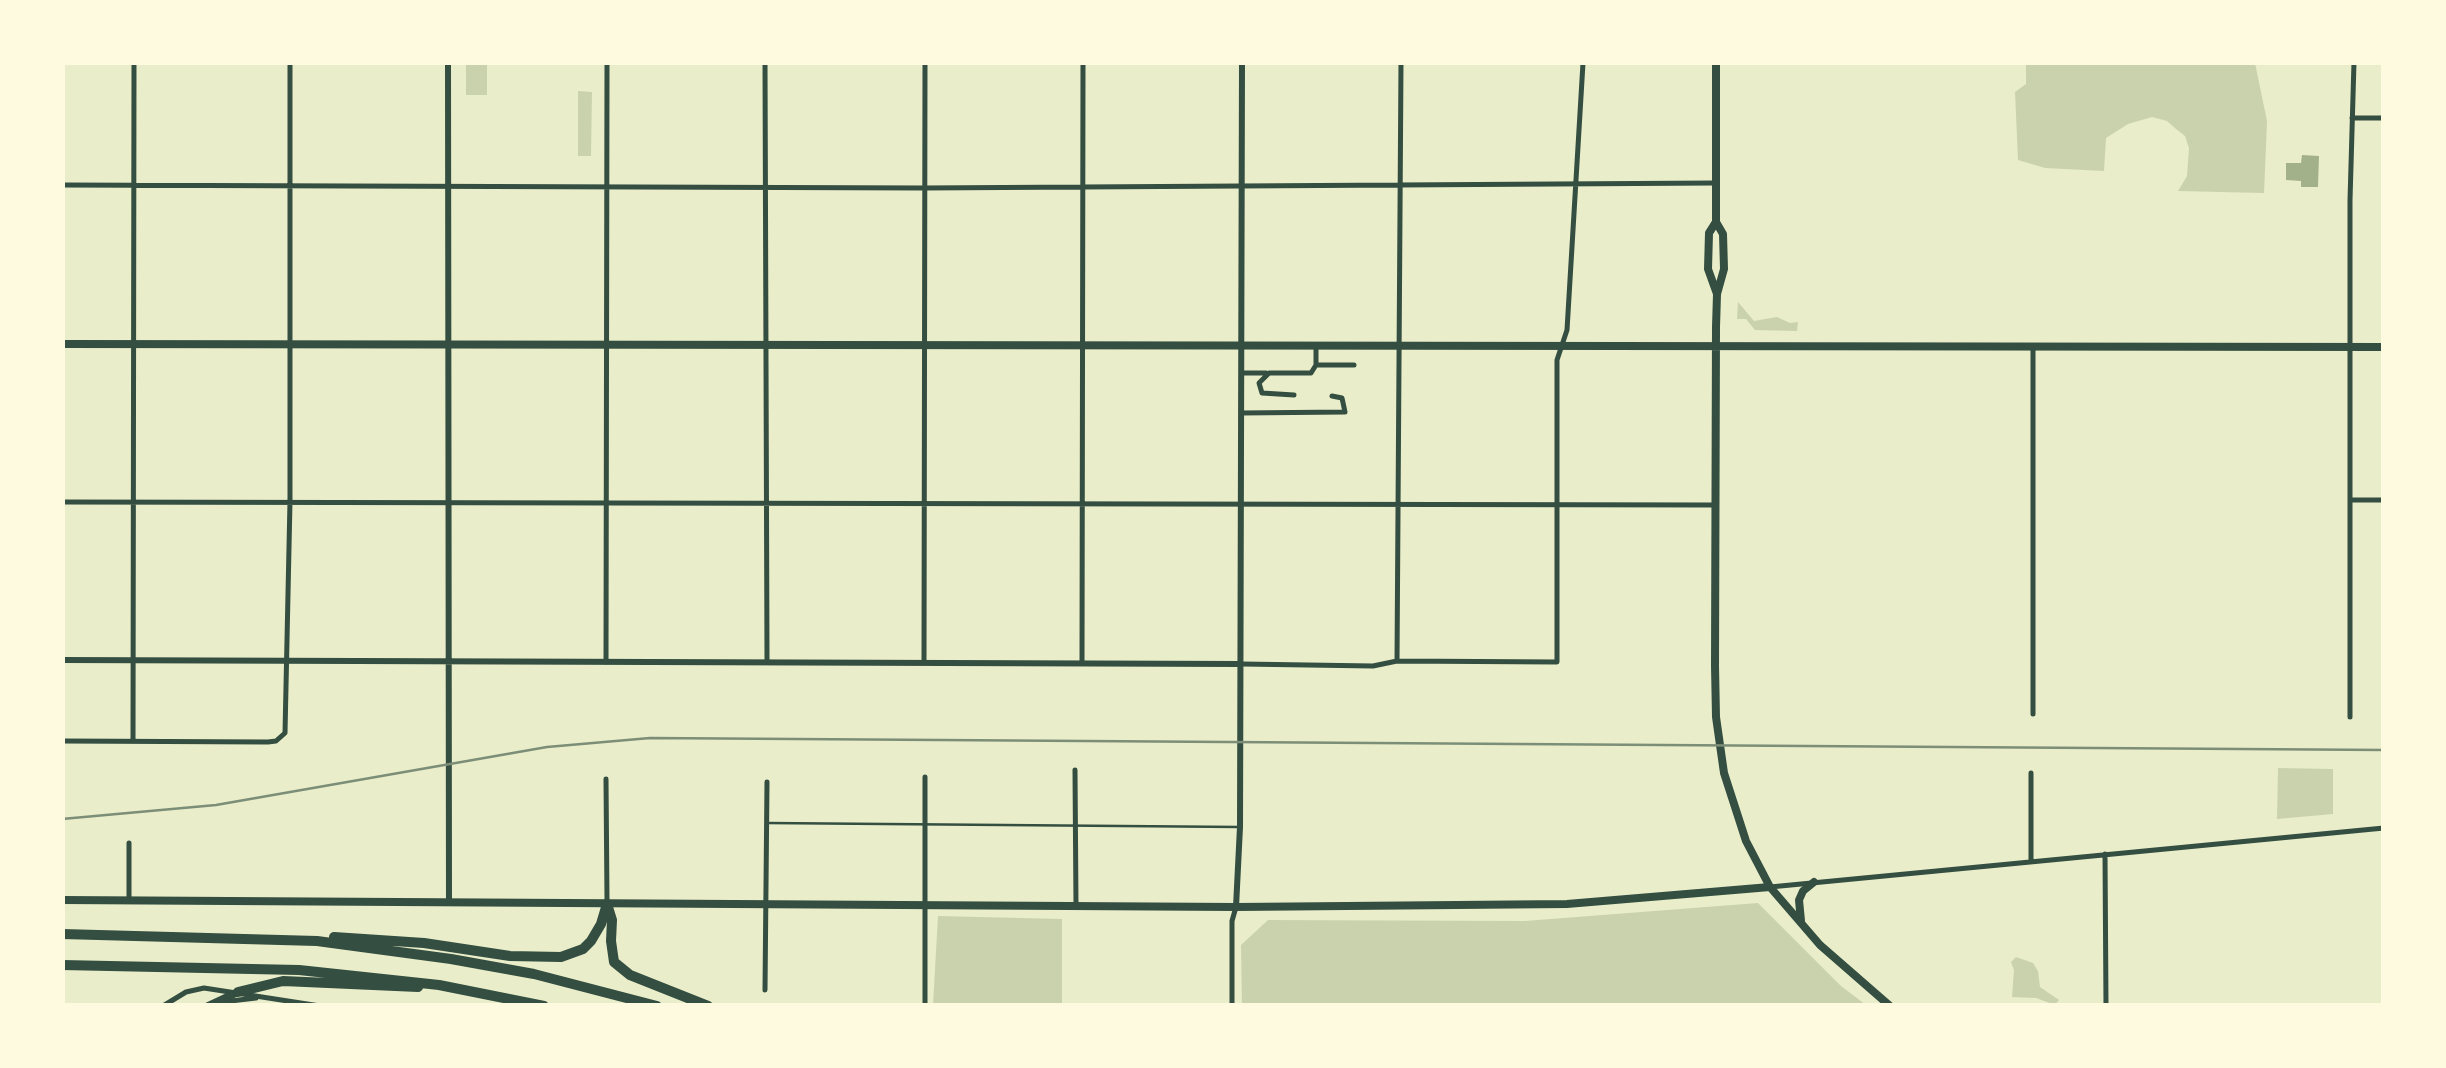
<!DOCTYPE html>
<style>
body{margin:0}
#map{position:relative;width:2446px;height:1068px;overflow:hidden;background:#e9edc9;font-family:Raleway,sans-serif}
canvas{display:block}
.frame{position:absolute;inset:0;border:65px solid #fefae0;pointer-events:none}
</style>
<div id="map">
<canvas width="2446" height="1068"></canvas>
<div class="frame"></div>
</div>
<script>
const context = document.querySelector('canvas').getContext('2d');
context.lineJoin = 'round';
function fillPath(path, color) { context.fillStyle = color; context.fill(path, 'evenodd'); }
const toPath = rows => new Path2D(rows.map(r => 'M' + r).join(''));
function trace(path, color, width, dash) { context.strokeStyle = color; context.lineWidth = width; context.lineCap = dash ? 'butt' : 'round'; context.setLineDash(dash || []); context.stroke(path); }
const green = toPath([
 [466,63,487,63,487,95,466,95],
 [2026,63,2255,63,2267,121,2264,193,2178,191,2187,176,2189,148,2185,136,2176,129,2167,121,2152,117,2128,124,2106,138,2104,171,2045,168,2018,160,2015,92,2026,84],
 [578,91,592,92,591,156,578,156],
 [1738,302,1754,321,1777,317,1790,323,1798,322,1797,331,1755,330,1746,319,1737,319],
 [2278,768,2333,769,2333,814,2277,819],
 [1758,903,1841,986,1866,1005,1242,1005,1241,945,1268,920,1525,921],
 [938,916,1062,919,1062,1005,933,1005],
 [2016,957,2033,963,2038,971,2040,987,2059,1000,2055,1005,2036,998,2012,997,2014,970,2011,962]
]);
const water = toPath([
 [2302,155,2319,156,2318,187,2301,187,2301,181,2286,180,2286,163,2301,163]
]);
const service = toPath([
 [767,823,1239,827]
]);
const minor = toPath([
 [765,62,767,660],
 [2352,118,2384,118],
 [62,185,924,188,1714,183],
 [1316,365,1316,345],
 [1242,373,1266,373],
 [1294,395,1262,393,1259,383,1269,373,1311,373,1316,365,1354,365],
 [1241,413,1345,412,1342,398,1332,396],
 [2351,500,2384,500],
 [62,502,1714,505],
 [924,661,925,62],
 [1397,661,1401,62],
 [606,662,607,62],
 [1082,663,1083,62],
 [1242,664,1373,666,1397,661,1557,662,1557,360,1567,330,1583,63],
 [2033,714,2033,347],
 [2350,717,2350,200,2354,62],
 [62,741,268,742,276,741,285,733,290,501,290,62],
 [133,741,134,62],
 [1075,770,1076,906],
 [925,777,925,1006],
 [606,779,607,901],
 [129,843,129,900],
 [2105,854,2106,1006],
 [2031,860,2031,773],
 [1770,887,2384,828],
 [765,990,767,782],
 [222,1002,256,998],
 [163,1006,186,992,204,988,320,1006],
 [1232,1006,1232,921,1236,907]
]);
const tertiary = toPath([
 [448,62,449,903],
 [62,660,1240,664],
 [1236,907,1240,827,1242,62]
]);
const secondary = toPath([
 [1716,62,1716,222,1709,233,1708,269,1717,294],
 [1716,222,1723,234,1724,269,1717,294,1716,327,1715,666,1716,717,1724,773,1746,841,1770,887,1820,945,1890,1006],
 [62,344,2384,347],
 [62,900,1236,907,1567,904,1770,887],
 [1801,921,1799,900,1803,891,1814,882],
 [208,1006,238,992]
]);
const motorway = toPath([
 [607,904,612,920,611,941,614,962,630,975,708,1006],
 [62,934,317,941,451,959,534,974,657,1006],
 [334,937,424,943,510,956,561,957,583,949,591,941,601,924,607,904],
 [62,965,299,970,439,985,544,1006],
 [238,992,283,981,418,987]
]);
const rail = toPath([
 [62,819,216,805,547,747,650,738,2384,750]
]);
fillPath(green, '#cad2ad');
fillPath(water, '#a3b18a');
trace(service, '#344e41', 2.5);
trace(minor, '#344e41', 5);
trace(tertiary, '#344e41', 6);
trace(secondary, '#344e41', 8);
trace(motorway, '#344e41', 10);
trace(rail, '#7c8e77', 2.5);
</script>
